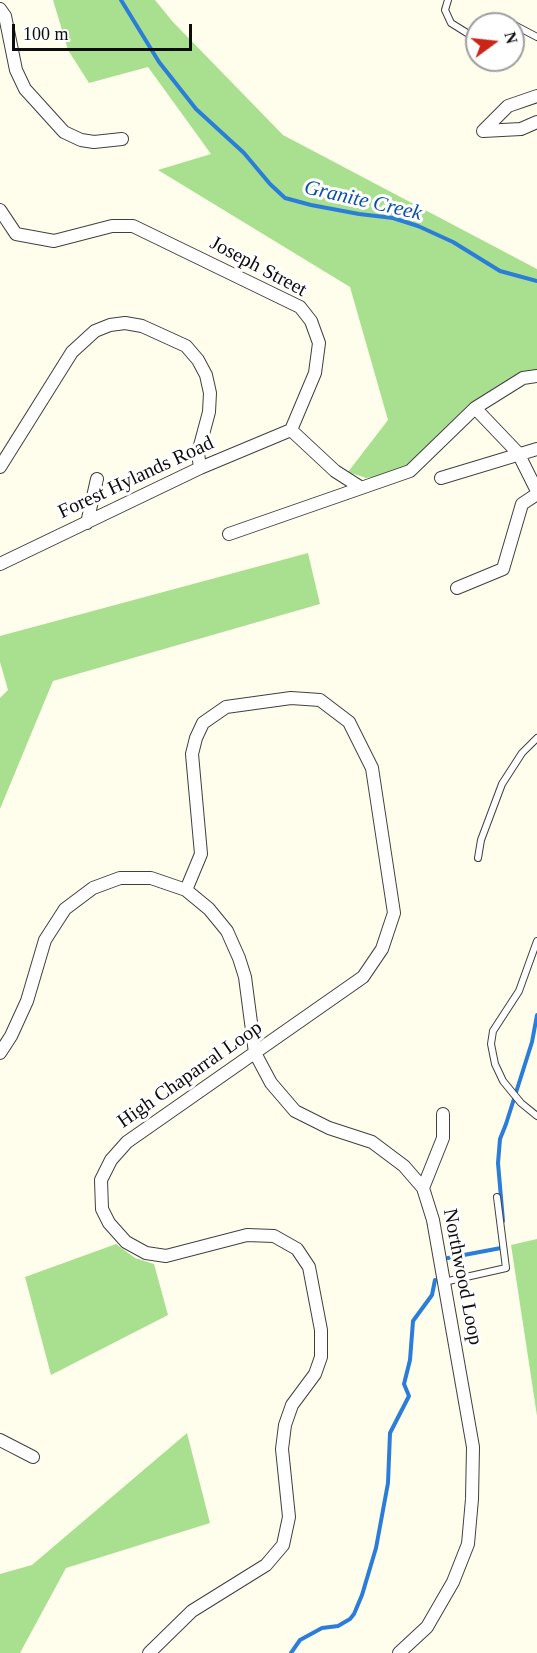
<!DOCTYPE html>
<style>
body{margin:0}
#map{position:relative;width:537px;height:1653px;overflow:hidden;background:#fffeed;font-family:"Times New Roman",serif}
canvas{display:block}
.north{position:absolute;left:465px;top:12px;width:60px;height:60px;box-sizing:border-box;background:#fff;border:2px solid #9e9e9e;border-radius:50%;rotate:75deg;font-size:16px;font-weight:700;line-height:24px;text-align:center;color:#0d0d0d}
.north::after{content:'';display:block;margin:auto;width:21px;height:27px;background:#ca2617;clip-path:polygon(50% 0,100% 100%,50% 72%,0 100%)}
.scale{position:absolute;left:12px;top:24px;width:180px;height:27px;box-sizing:border-box;border:3px solid #0d0d0d;border-top:0;padding-left:8px;font-size:18px;line-height:21px;white-space:nowrap;color:#0d0d0d;-webkit-text-stroke:4px #fff;paint-order:stroke}
</style>
<div id="map">
<canvas width="537" height="1653"></canvas>
<div class="north">N</div>
<div class="scale">100 m</div>
</div>
<script>
const context = document.querySelector('canvas').getContext('2d');
context.lineJoin = 'round';
function fillPath(path, color) { context.fillStyle = color; context.fill(path, 'evenodd'); }
const toPath = rows => new Path2D(rows.map(r => 'M' + r).join(''));
function trace(path, color, width, dash) { context.strokeStyle = color; context.lineWidth = width; context.lineCap = dash ? 'butt' : 'round'; context.setLineDash(dash || []); context.stroke(path); }
function label(font, color, halo, rows, align = 'center') {
  context.font = font + ' "Times New Roman",serif'; context.lineWidth = 6; context.setLineDash([]); context.textBaseline = 'middle'; context.strokeStyle = halo; context.fillStyle = color; for (const [text, x, y, turn = 0] of rows) {
    context.save(); context.translate(x, y); context.rotate((+turn || 0) * Math.PI / 180); context.textAlign = isNaN(turn) ? turn : align; if (halo) context.strokeText(text, 0, 0); context.fillText(text, 0, 0); context.restore();
  }
}
const forest = toPath([
 [53,0,155,0,173,22,283,135,537,269,537,372,523,374,468,405,406,466,385,475,366,478,348,472,388,420,350,287,158,170,211,154,148,67,89,83,68,50],
 [308,553,320,604,53,681,0,809,0,698,8,690,0,662,0,636],
 [537,1239,537,1416,511,1245],
 [116,1244,135,1258,154,1264,168,1315,51,1375,25,1277],
 [187,1433,210,1523,66,1568,20,1653,0,1653,0,1574,32,1565]
]);
const stream = toPath([
 [121,0,159,62,196,109,244,153,270,184,285,198,311,205,359,214,393,218,418,226,453,242,500,271,537,281],
 [503,1221,498,1163,500,1139,506,1124,532,1042,537,1015],
 [448,1258,501,1248,501,1246],
 [291,1653,300,1640,322,1628,338,1626,350,1619,354,1614,362,1595,376,1548,388,1483,390,1433,409,1396,404,1384,410,1360,413,1321,432,1295,435,1280]
]);
const service = toPath([
 [448,0,445,10,451,23,467,33],
 [501,18,537,37],
 [478,858,481,840,502,784,522,753,537,738],
 [537,941,519,991,493,1031,491,1044,495,1064,503,1081,521,1103,537,1116],
 [444,1282,506,1268,497,1197]
]);
const minor = toPath([
 [0,9,5,16,16,70,25,89,64,132,81,140,94,142,122,139],
 [483,131,508,106,537,96],
 [483,131,521,129,537,122],
 [0,210,16,234,54,241,112,226,133,226,300,307,311,321,319,343,315,373,291,430,335,471,360,487],
 [475,408,518,453,537,491],
 [0,467,72,352,95,331,110,325,125,323,142,326,186,346,198,360,206,375,210,393,209,412,198,453,200,468],
 [441,478,537,449],
 [87,523,97,479],
 [229,534,410,471,475,408,523,378,537,376],
 [0,564,200,468,291,430],
 [457,588,503,569,522,504,537,494],
 [0,1053,11,1036,27,1001,45,940,65,909,93,888,120,878,151,878,186,890,209,909,227,931,239,958,245,977,255,1053,271,1083,295,1111,329,1128,372,1142,404,1166,423,1188,433,1220,473,1447,472,1499,468,1544,453,1582,427,1627,399,1653],
 [423,1188,443,1138,443,1114],
 [0,1440,33,1457],
 [149,1653,192,1611,266,1565,283,1545,289,1517,282,1449,285,1425,292,1405,315,1374,321,1357,321,1330,309,1267,297,1249,274,1236,247,1235,166,1256,146,1253,126,1242,109,1223,102,1209,101,1180,111,1160,127,1142,363,977,382,949,394,913,372,768,349,722,320,700,291,698,226,707,203,723,196,738,192,754,201,854,186,890]
]);
const streetNames = [
 ["Joseph Street",258,267,28],
 ["Forest Hylands Road",136,478,-25],
 ["High Chaparral Loop",190,1075,-35],
 ["Northwood Loop",462,1277,79]
];
const waterNames = [
 ["Granite Creek",363,201,13]
];
fillPath(forest, '#a9e090');
trace(stream, '#2b7dda', 4);
trace(service, '#404040', 8);
trace(minor, '#404040', 14);
trace(service, '#fff', 6);
trace(minor, '#fff', 12);
label('20px', '#0d0d0d', '#fff', streetNames);
label('italic 21px', '#0a4fab', '#fff', waterNames);
</script>
